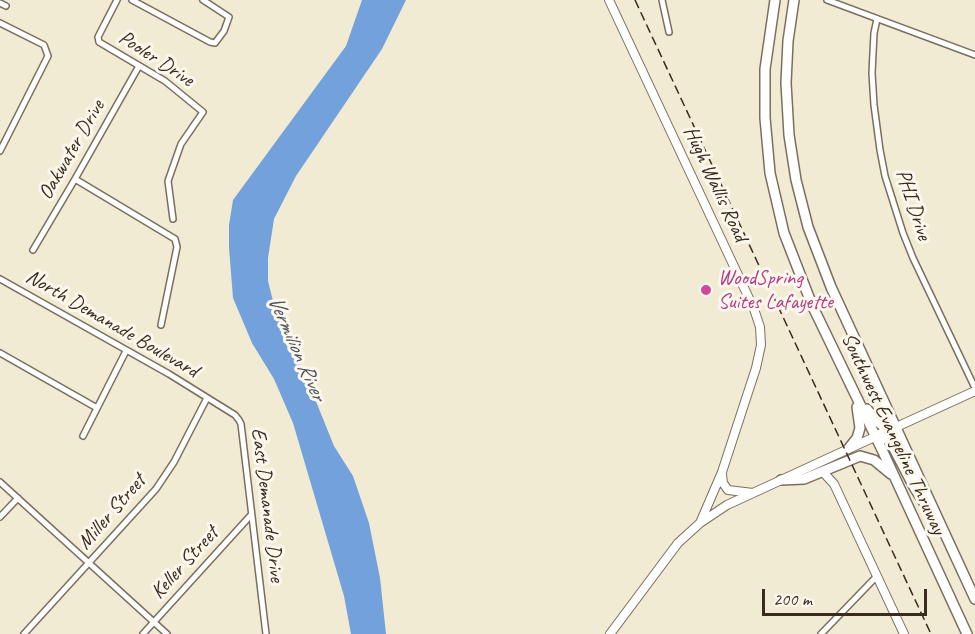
<!DOCTYPE html>
<style>
body{margin:0}
#map{position:relative;width:975px;height:634px;overflow:hidden;background:#f2ebd4;font-family:Caveat,sans-serif}
canvas{display:block}
.scale{position:absolute;left:762px;top:589px;width:165px;height:27px;box-sizing:border-box;border:3px solid #3b2a1e;border-top:0;padding-left:8px;font-size:18px;line-height:21px;white-space:nowrap;color:#3b2a1e;-webkit-text-stroke:4px #fbf7ec;paint-order:stroke}
</style>
<div id="map">
<canvas width="975" height="634"></canvas>
<div class="scale">200 m</div>
</div>
<script>
const context = document.querySelector('canvas').getContext('2d');
context.lineJoin = 'round';
function fillPath(path, color) { context.fillStyle = color; context.fill(path, 'evenodd'); }
const toPath = rows => new Path2D(rows.map(r => 'M' + r).join(''));
function trace(path, color, width, dash) { context.strokeStyle = color; context.lineWidth = width; context.lineCap = dash ? 'butt' : 'round'; context.setLineDash(dash || []); context.stroke(path); }
function label(font, color, halo, rows, align = 'center') {
  context.font = font + ' Caveat,sans-serif'; context.lineWidth = 6; context.setLineDash([]); context.textBaseline = 'middle'; context.strokeStyle = halo; context.fillStyle = color; for (const [text, x, y, turn = 0] of rows) {
    context.save(); context.translate(x, y); context.rotate((+turn || 0) * Math.PI / 180); context.textAlign = isNaN(turn) ? turn : align; if (halo) context.strokeText(text, 0, 0); context.fillText(text, 0, 0); context.restore();
  }
}
const water = toPath([
 [362,0,406,0,382,49,296,176,274,219,268,258,268,281,277,317,315,399,334,446,353,476,369,523,380,578,386,634,351,634,344,596,293,423,274,379,252,343,233,298,229,248,229,225,233,200,346,46]
]);
const street = toPath([
 [117,0,98,37,99,42,165,81,203,112,181,144,168,181,173,219],
 [132,0,210,42,215,43,224,31,229,17,203,0],
 [662,0,669,32],
 [827,0,975,55],
 [0,3,6,6],
 [877,19,874,33,872,73,874,105,880,150,885,176,903,233,913,258,975,388],
 [0,23,44,45,48,56,0,151],
 [75,179,175,239,177,247,161,325],
 [33,250,75,179,139,66],
 [0,279,169,374,235,415,239,420,241,424,266,634],
 [0,353,97,408],
 [83,436,126,351],
 [0,482,167,634],
 [0,517,18,498],
 [24,634,156,489,174,462,207,398],
 [143,634,251,515],
 [821,634,877,576]
]);
const secondary = toPath([
 [609,0,754,309,760,327,761,345,756,368,722,472,700,523],
 [892,429,975,391],
 [823,472,834,484,904,634],
 [722,475,723,483,728,490,753,493],
 [610,634,678,543,700,523,727,505,881,434]
]);
const highway = toPath([
 [775,0,765,69,765,118,770,173,784,233,812,305,884,454,967,634],
 [794,0,788,41,786,83,789,135,796,180,808,227,831,287,975,599],
 [867,409,875,420,888,430],
 [880,434,891,443,914,487,930,512],
 [849,448,857,438,860,428,857,407],
 [781,480,804,479,860,456,874,460,891,474]
]);
const rail = toPath([
 [635,0,931,634]
]);
const markers = [
 [706,290,6,"#d1479c"]
];
const streetNames = [
 ["Pooler Drive",156,59,33],
 ["Oakwater Drive",72,150,-60],
 ["Hugh Wallis Road",715,184,65],
 ["PHI Drive",913,205,72],
 ["North Demanade Boulevard",112,324,30],
 ["Southwest Evangeline Thruway",893,434,65],
 ["East Demanade Drive",267,505,83],
 ["Miller Street",112,512,-49],
 ["Keller Street",185,563,-48]
];
const hotelNames = [
 ["WoodSpring",718,278],
 ["Suites Lafayette",718,302]
];
const waterNames = [
 ["Vermilion River",296,348,66]
];
fillPath(water, '#73a1dc');
trace(street, '#7b6e5e', 8);
trace(secondary, '#7b6e5e', 10);
trace(highway, '#7b6e5e', 12);
trace(street, '#fff', 5);
trace(secondary, '#fff', 8);
trace(highway, '#fff', 9);
trace(rail, '#3b2a1e', 1.5, [9, 4.5]);
for (const [x, y, r, color] of markers) { const dot = new Path2D(); dot.arc(x, y, r, 0, 2 * Math.PI); context.fillStyle = color; context.fill(dot); trace(dot, '#fbf7ec', 2); }
label('21px', '#3b2a1e', '#fbf7ec', streetNames);
label('21px', '#b23c85', '#fbf7ec', hotelNames, 'left');
label('italic 22px', '#4f5460', '#fbf7ec', waterNames);
</script>
